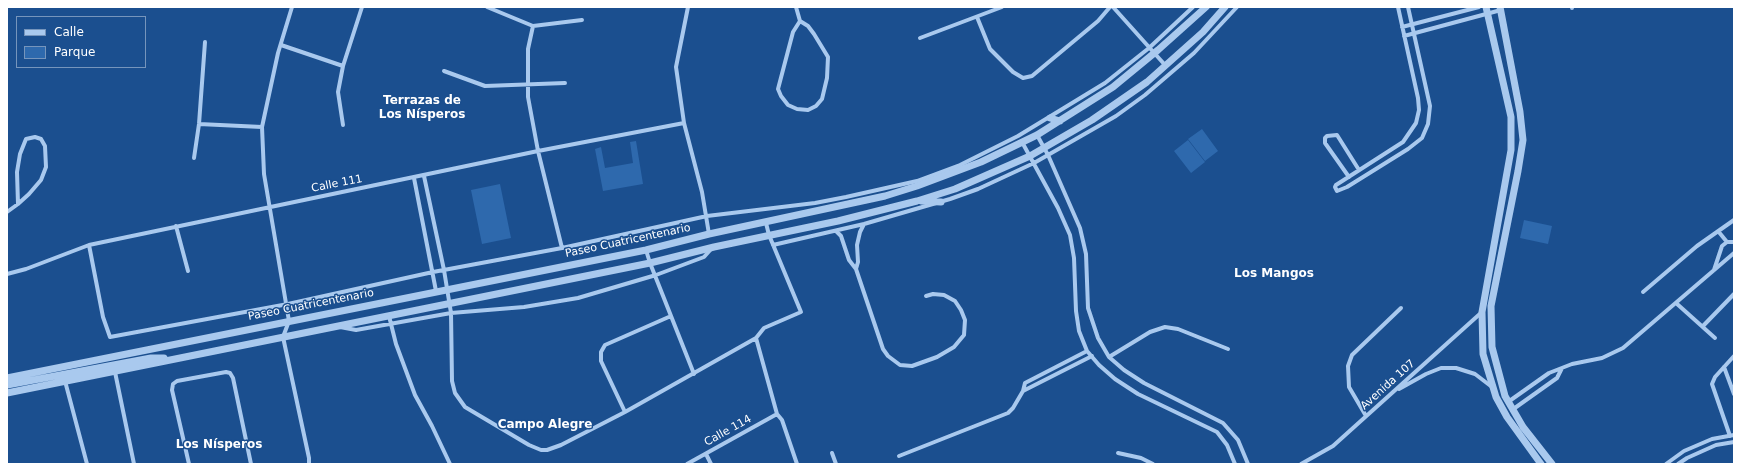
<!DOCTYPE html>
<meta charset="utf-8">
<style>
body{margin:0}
#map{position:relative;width:1741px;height:471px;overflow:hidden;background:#1b4f8f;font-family:"DejaVu Sans",sans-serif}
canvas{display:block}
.frame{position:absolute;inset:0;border:8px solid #fff;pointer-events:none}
.legend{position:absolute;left:16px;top:16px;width:130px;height:52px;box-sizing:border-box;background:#1b4f8f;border:1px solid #7695bc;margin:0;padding:5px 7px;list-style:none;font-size:12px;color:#fff}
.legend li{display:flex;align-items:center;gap:8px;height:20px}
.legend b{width:20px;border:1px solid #7695bc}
</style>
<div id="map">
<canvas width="1741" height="471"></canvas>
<div class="frame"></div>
<ul class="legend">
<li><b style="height:5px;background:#a9c9ee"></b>Calle</li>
<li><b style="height:11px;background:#2e69ad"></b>Parque</li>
</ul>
</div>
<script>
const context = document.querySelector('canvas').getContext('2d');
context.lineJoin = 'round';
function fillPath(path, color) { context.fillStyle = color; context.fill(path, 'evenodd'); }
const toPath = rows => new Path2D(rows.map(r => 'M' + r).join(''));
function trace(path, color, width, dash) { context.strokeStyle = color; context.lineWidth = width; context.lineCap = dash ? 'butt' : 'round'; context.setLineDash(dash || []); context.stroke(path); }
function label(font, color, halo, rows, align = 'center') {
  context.font = font + ' "DejaVu Sans",sans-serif'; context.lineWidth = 3; context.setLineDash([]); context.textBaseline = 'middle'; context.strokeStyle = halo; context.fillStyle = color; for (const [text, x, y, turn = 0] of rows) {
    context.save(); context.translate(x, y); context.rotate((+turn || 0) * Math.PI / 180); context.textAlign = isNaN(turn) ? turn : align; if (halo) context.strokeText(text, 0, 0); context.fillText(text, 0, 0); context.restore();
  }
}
const green = toPath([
 [1202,129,1218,151,1205,161,1188,139],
 [1188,140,1205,162,1191,173,1174,151],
 [636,141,643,184,603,191,595,149,601,147,605,168,633,163,630,142],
 [500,184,511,238,482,244,471,190],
 [1524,220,1552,226,1548,244,1520,238]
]);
const minor = toPath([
 [292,7,278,53,262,127,264,174,289,321,283,337,309,458,309,464],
 [487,7,533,26,582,20],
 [688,7,676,67,684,123,702,192,709,234],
 [796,7,800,21],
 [1113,7,1165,65],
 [1398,7,1418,98,1419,110,1416,123,1403,142,1336,185,1335,187,1337,191,1347,187,1408,149,1422,138,1428,124,1430,106,1408,7],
 [1572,7,1572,8],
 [977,17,990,49,1013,72,1023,78,1032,76,1098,21,1110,7],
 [800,21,808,26,814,34,828,57,827,78,822,99,816,106,808,110,797,109,788,105,781,96,778,89,793,32,800,21],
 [533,26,528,49,528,97,538,151,562,248],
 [1402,27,1479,7],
 [1404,36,1501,10],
 [920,38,1002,7],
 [281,45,343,66,362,7],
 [343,66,338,92,343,125],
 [444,71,485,86,565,83],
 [199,124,262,127],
 [1037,135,1048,155,1080,228,1086,254,1088,308,1098,338,1109,357,1124,370,1144,383,1223,423,1238,440,1248,464],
 [1022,142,1058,208,1070,235,1074,258,1076,311,1079,331,1087,351,1099,365,1115,379,1138,394,1217,432,1227,445,1235,464],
 [194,158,199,124,205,42],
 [424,176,444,270,451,313,452,381,455,393,465,407,529,445,541,450,547,450,561,445,625,412,756,338,777,414,782,420,797,464],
 [1349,177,1325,143,1325,138,1327,136,1337,135,1359,170],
 [414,178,436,291],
 [7,212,18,204,29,194,41,180,46,167,45,146,41,139,35,137,26,139,20,154,17,172,18,204],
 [176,226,188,271],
 [836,231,841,236,849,260,856,269,883,349,888,356,900,365,912,366,937,357,954,347,964,335,965,320,961,310,955,301,944,295,933,294,926,296],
 [1718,231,1727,242],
 [89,245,103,317,110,337,288,304,433,272,562,248,707,216,815,203,846,197,917,181,960,165,1018,136,1105,83,1149,48,1193,7],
 [773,245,864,224,950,199,978,189,1034,163,1116,116,1145,95,1194,53,1237,7],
 [646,250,650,263,694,374],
 [856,269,858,262,857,245,860,232,864,224],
 [1714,270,1722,246,1727,242,1734,242],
 [7,274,26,269,89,245,538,151,684,123],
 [1643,292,1697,246,1734,220],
 [1676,303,1715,338],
 [389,316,396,344,415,395,432,426,450,464],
 [1703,326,1734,294],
 [340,327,356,330,451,313,524,307,578,298,656,275,704,257,712,248],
 [756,338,764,328,801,312,769,235,766,223],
 [1109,357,1150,332,1165,327,1178,329,1228,349],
 [1724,367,1734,394],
 [115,372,134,464],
 [65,381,87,464],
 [1399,389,1426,374,1441,368,1456,368,1475,374,1492,387],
 [1023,391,1092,356],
 [1508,402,1549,373,1572,364,1602,358,1623,348,1734,253],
 [1512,410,1557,378,1562,368],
 [625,412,601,361,601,352,605,345,671,316],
 [1366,416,1349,387,1348,366,1352,355,1401,308],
 [1730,436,1712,384,1715,377,1734,356],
 [832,453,836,464],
 [1118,453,1141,458,1153,464],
 [706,454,711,464],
 [899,456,1008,413,1013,408,1023,391,1025,383,1087,351],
 [189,464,172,390,173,384,177,381,226,372,230,373,233,378,251,464],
 [687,464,777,414],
 [1301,464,1333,446,1482,312],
 [1666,464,1684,451,1712,439,1734,435],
 [1678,464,1687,458,1716,445,1734,442]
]);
const tertiary = toPath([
 [1486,7,1511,117,1511,150,1482,312,1483,354,1496,397,1507,417,1541,464],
 [1500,7,1520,112,1523,140,1518,171,1491,306,1492,347,1505,396,1523,427,1552,464],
 [1050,118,1060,121],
 [921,201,941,202],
 [7,378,646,250,709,234,885,196,917,186,981,162,1037,135,1113,87,1158,50,1206,7],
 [7,385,151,358,164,358],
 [7,393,650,263,714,247,838,221,917,201,955,189,1030,156,1092,120,1147,82,1203,32,1225,7]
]);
const streetNames = [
 ["Calle 111",337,184,-11],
 ["Paseo Cuatricentenario",628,241,-12],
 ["Paseo Cuatricentenario",311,305,-11],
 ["Avenida 107",1388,385,-42],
 ["Calle 114",728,431,-29]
];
const neighbourhoodNames = [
 ["Terrazas de",422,101],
 ["Los Nísperos",422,115],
 ["Los Mangos",1274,274],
 ["Campo Alegre",545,425],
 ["Los Nísperos",219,445]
];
fillPath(green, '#2e69ad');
trace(minor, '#a9c9ee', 4);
trace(tertiary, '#a9c9ee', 7);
label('11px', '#fff', '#1b4f8f', streetNames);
label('bold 12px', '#fff', '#1b4f8f', neighbourhoodNames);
</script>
